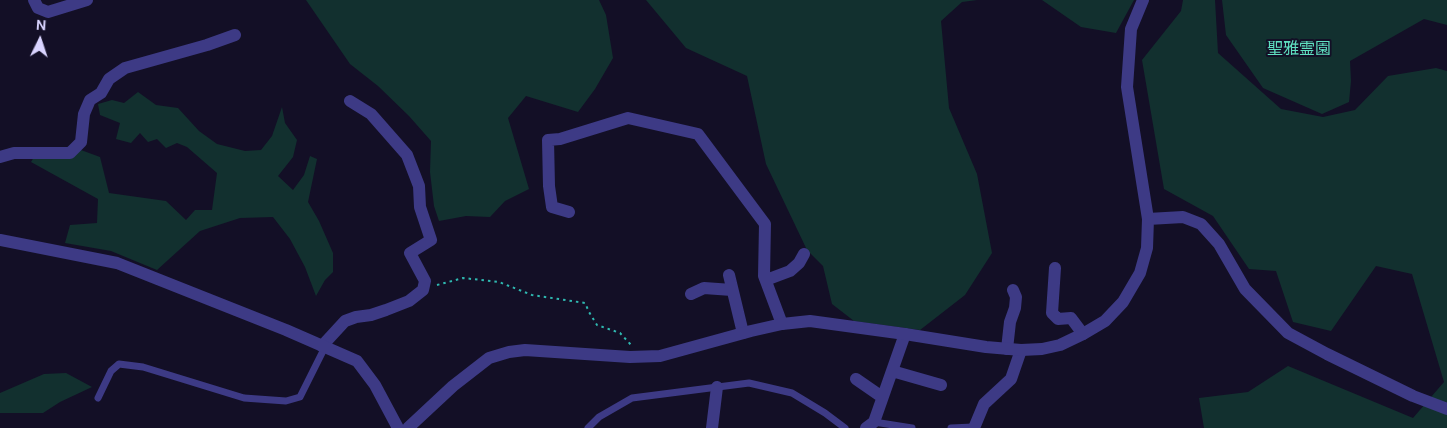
<!DOCTYPE html>
<meta charset="utf-8">
<style>
body{margin:0}
#map{position:relative;width:1447px;height:428px;overflow:hidden;background:#130f26;font-family:"DM Sans",sans-serif}
canvas{display:block}
.north{position:absolute;left:15px;top:15px;width:50px;height:50px;-webkit-text-stroke:4px #130f26;paint-order:stroke;rotate:4deg;font-size:14px;font-weight:700;line-height:20px;text-align:center;color:#d9d4ff}
.north::after{content:'';display:block;margin:auto;width:18px;height:22px;background:#d9d4ff;clip-path:polygon(50% 0,100% 100%,50% 72%,0 100%)}
</style>
<div id="map">
<canvas width="1447" height="428"></canvas>
<div class="north">N</div>
</div>
<script>
const context = document.querySelector('canvas').getContext('2d');
context.lineJoin = 'round';
function fillPath(path, color) { context.fillStyle = color; context.fill(path, 'evenodd'); }
const toPath = rows => new Path2D(rows.map(r => 'M' + r).join(''));
function trace(path, color, width, dash) { context.strokeStyle = color; context.lineWidth = width; context.lineCap = dash ? 'butt' : 'round'; context.setLineDash(dash || []); context.stroke(path); }
function label(font, color, halo, rows, align = 'center') {
  context.font = font + ' "DM Sans","Noto Sans JP",sans-serif'; context.lineWidth = 4; context.setLineDash([]); context.textBaseline = 'middle'; context.strokeStyle = halo; context.fillStyle = color; for (const [text, x, y, turn = 0] of rows) {
    context.save(); context.translate(x, y); context.rotate((+turn || 0) * Math.PI / 180); context.textAlign = isNaN(turn) ? turn : align; if (halo) context.strokeText(text, 0, 0); context.fillText(text, 0, 0); context.restore();
  }
}
const green = toPath([
 [306,0,599,0,606,15,613,58,595,89,578,112,526,96,508,118,529,189,505,201,490,217,466,216,439,221,434,206,430,172,431,141,409,116,378,86,350,64],
 [646,0,977,0,962,2,941,21,949,108,977,174,992,253,965,295,920,330,854,321,832,304,823,266,807,250,766,164,747,76,686,48],
 [1042,0,1134,0,1116,33,1081,27],
 [1183,0,1215,0,1218,53,1281,109,1323,117,1355,110,1388,76,1436,68,1447,71,1447,428,1204,428,1199,398,1248,392,1288,366,1413,418,1444,382,1412,274,1376,266,1331,331,1293,322,1276,271,1249,269,1213,216,1164,189,1142,60,1181,11],
 [1222,0,1447,0,1447,25,1424,19,1350,61,1351,81,1349,102,1322,114,1263,88,1226,35],
 [138,92,156,105,178,108,199,131,217,144,245,151,261,150,272,136,282,107,285,123,297,140,293,157,278,176,293,190,304,175,310,156,317,159,308,202,319,221,333,253,333,272,325,280,316,296,305,267,290,239,273,217,240,218,200,231,157,270,111,251,65,243,70,225,97,223,98,199,31,162,34,157,70,146,100,157,109,193,166,201,186,220,195,210,212,210,217,173,187,147,177,143,166,148,157,139,148,142,140,133,131,143,116,139,120,123,100,115,98,104,112,100,124,103],
 [66,373,92,387,60,402,43,413,0,413,0,393,44,374]
]);
const path = toPath([
 [437,285,463,278,499,282,532,295,585,303,589,312,597,325,620,333,632,346]
]);
const service = toPath([
 [98,398,111,371,119,364,143,367,244,398,286,401,300,397,325,347],
 [874,422,912,428],
 [588,428,599,417,632,398,749,383,792,393,825,413,845,428],
 [951,428,973,427]
]);
const minor = toPath([
 [34,0,38,8,48,12,87,0],
 [0,157,14,153,70,153,81,142,84,114,90,100,101,93,109,79,125,68,207,45,235,35],
 [569,212,552,207,549,186,548,140,560,139,628,118,698,134,765,224,764,276,782,324],
 [1055,268,1052,313,1058,319,1071,318,1083,334],
 [729,275,743,333],
 [766,280,790,271,799,263,804,254],
 [691,294,704,288,732,290],
 [322,346,345,321,356,317,371,315,386,310,409,301,423,290,425,281,410,253,431,240,420,207,419,186,407,155,371,114,350,101],
 [1007,349,1010,322,1015,308,1016,297,1013,290],
 [892,371,941,385],
 [856,379,882,397],
 [712,428,717,387],
 [866,428,874,422,905,334],
 [974,428,984,404,1011,379,1021,350]
]);
const tertiary = toPath([
 [1148,219,1183,217,1201,224,1219,244,1245,289,1288,333,1327,354,1413,396,1447,409],
 [0,240,117,263,286,330,357,361,375,385,398,428],
 [408,428,453,386,489,358,509,352,525,350,630,357,660,356,751,331,782,324,810,321,905,334,986,347,1021,350,1042,349,1060,345,1083,334,1105,321,1123,302,1140,273,1147,248,1148,219,1127,87,1131,29,1143,0]
]);
const parkNames = [
 ["聖雅霊園",1299,50]
];
fillPath(green, '#12302f');
trace(path, '#2fb8b0', 2, [2.5, 4]);
trace(service, '#3d3a85', 7);
trace(minor, '#3d3a85', 12);
trace(tertiary, '#3d3a85', 12);
label('16px', '#5fe0c0', '#130f26', parkNames);
</script>
